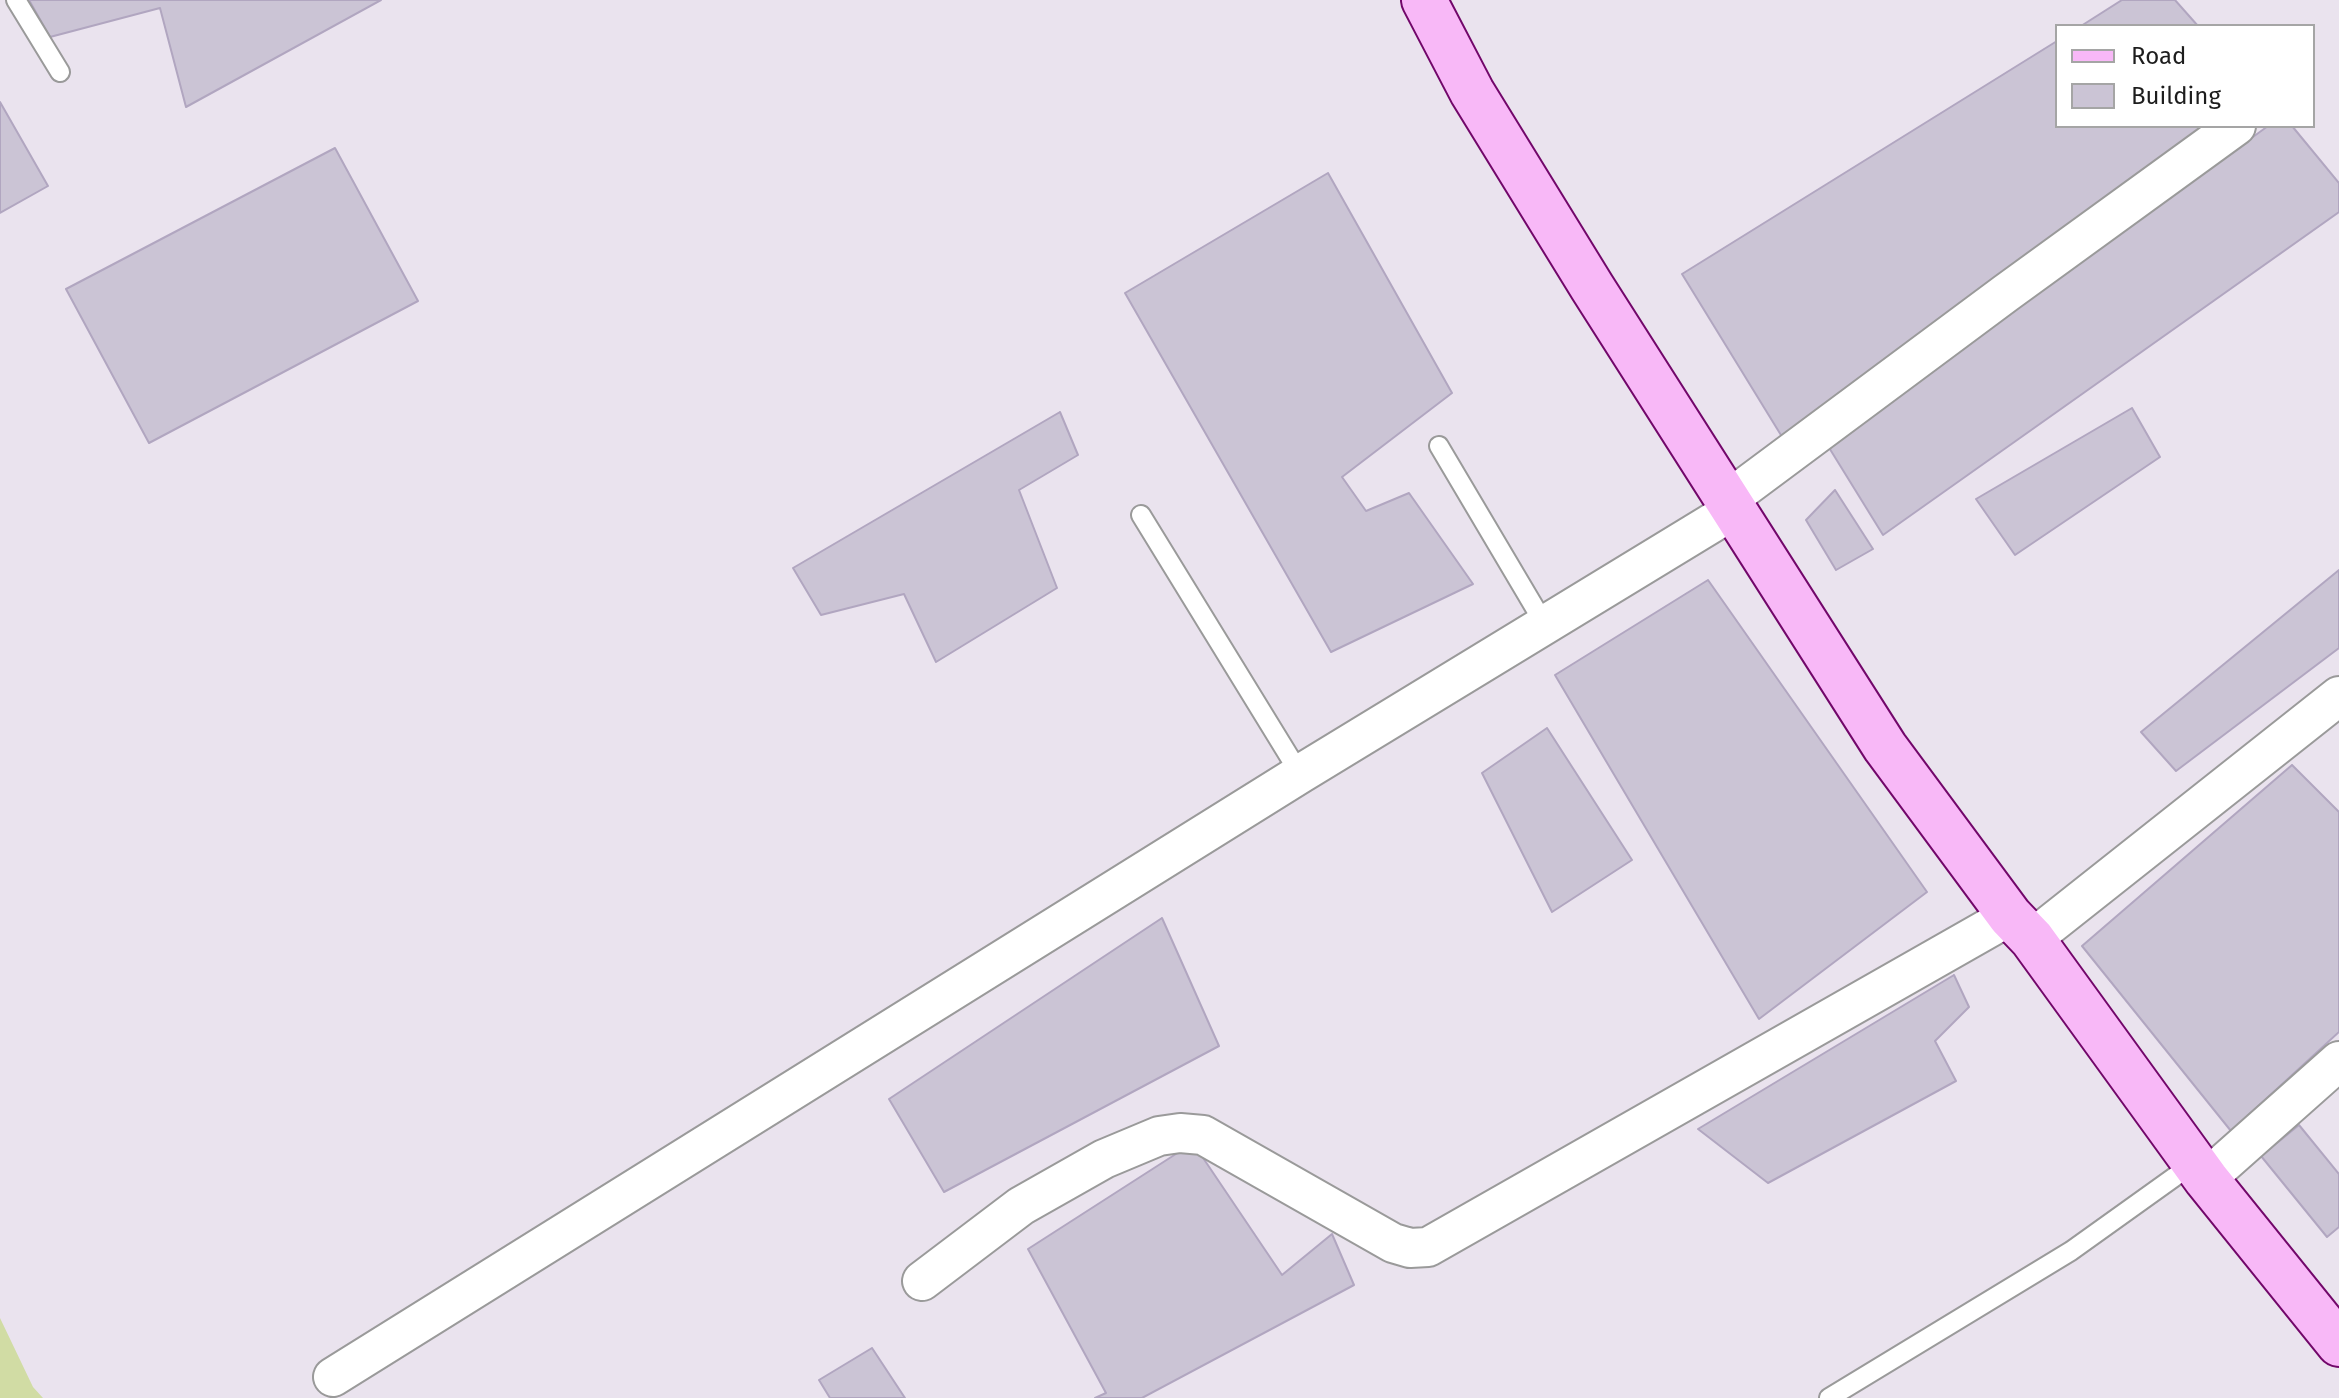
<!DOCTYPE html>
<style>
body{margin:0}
#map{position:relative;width:2339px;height:1398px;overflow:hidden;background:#eae3ee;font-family:"Fira Sans",sans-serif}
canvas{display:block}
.legend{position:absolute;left:2055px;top:24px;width:260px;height:104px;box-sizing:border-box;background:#fff;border:2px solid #a5a5a5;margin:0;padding:10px 14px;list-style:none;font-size:24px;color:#1d1d1d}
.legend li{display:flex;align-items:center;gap:16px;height:40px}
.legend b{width:40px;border:2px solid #a5a5a5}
</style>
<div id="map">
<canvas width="2339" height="1398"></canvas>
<ul class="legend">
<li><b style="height:10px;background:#f8b8f7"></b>Road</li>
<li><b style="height:22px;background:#cbc4d5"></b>Building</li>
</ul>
</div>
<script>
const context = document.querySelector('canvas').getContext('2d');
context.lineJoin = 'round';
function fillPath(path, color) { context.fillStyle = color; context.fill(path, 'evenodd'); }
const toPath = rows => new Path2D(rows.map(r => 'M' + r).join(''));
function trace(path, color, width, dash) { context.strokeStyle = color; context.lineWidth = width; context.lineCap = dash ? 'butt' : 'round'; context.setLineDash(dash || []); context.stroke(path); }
const water = toPath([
 [0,1318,33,1387,43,1398,0,1398]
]);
const building = toPath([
 [29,0,381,0,186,107,160,8,50,37,29,0],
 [2122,0,2175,0,2198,26,2081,26,2122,0],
 [2057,41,2057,126,2215,126,1784,440,1682,274,2057,41],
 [0,102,48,186,0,213,0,102],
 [2268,126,2292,126,2339,183,2339,212,1883,535,1828,446,2268,126],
 [335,148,418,301,149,443,66,289,335,148],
 [1328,173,1452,393,1342,477,1366,511,1409,493,1473,584,1331,652,1125,293,1328,173],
 [2132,408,2160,457,2015,555,1976,499,2132,408],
 [1060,412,1078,455,1019,490,1057,588,936,662,904,594,821,615,793,568,1060,412],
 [1835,490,1873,549,1836,570,1806,520,1835,490],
 [2339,570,2339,648,2176,771,2141,732,2339,570],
 [1708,580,1927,892,1759,1019,1555,675,1708,580],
 [1547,728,1632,860,1552,912,1482,773,1547,728],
 [2292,765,2339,812,2339,1032,2231,1131,2082,946,2292,765],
 [1162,918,1219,1046,944,1192,889,1099,1162,918],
 [1954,975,1969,1007,1935,1041,1956,1081,1768,1183,1698,1129,1954,975],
 [2299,1125,2339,1174,2339,1227,2327,1237,2261,1156,2299,1125],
 [1193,1143,1282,1275,1332,1234,1354,1285,1142,1398,1095,1398,1106,1393,1028,1249,1193,1143],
 [872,1348,905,1398,830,1398,819,1380,872,1348]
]);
const lane = toPath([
 [16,0,60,72],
 [1439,446,1545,625],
 [1141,515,1300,774],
 [1829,1398,2071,1251,2194,1163]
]);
const street = toPath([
 [1729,499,2006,293,2236,126],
 [2032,939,2339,696],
 [2206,1179,2339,1061],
 [922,1281,1021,1206,1104,1159,1159,1136,1180,1133,1203,1135,1393,1243,1410,1248,1428,1247,2010,916],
 [333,1377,1300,774,1735,509]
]);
const secondary = toPath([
 [1424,0,1472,92,1592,287,1885,747,2010,916,2032,939,2206,1179,2339,1344]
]);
fillPath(water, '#d1dca4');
fillPath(building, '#cbc4d5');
trace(building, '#b1a6c0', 2);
trace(lane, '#9a9a9a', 22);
trace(street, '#9a9a9a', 42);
trace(secondary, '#72076a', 48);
trace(lane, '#fff', 18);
trace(street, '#fff', 38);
trace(secondary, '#f8b8f7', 44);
</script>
